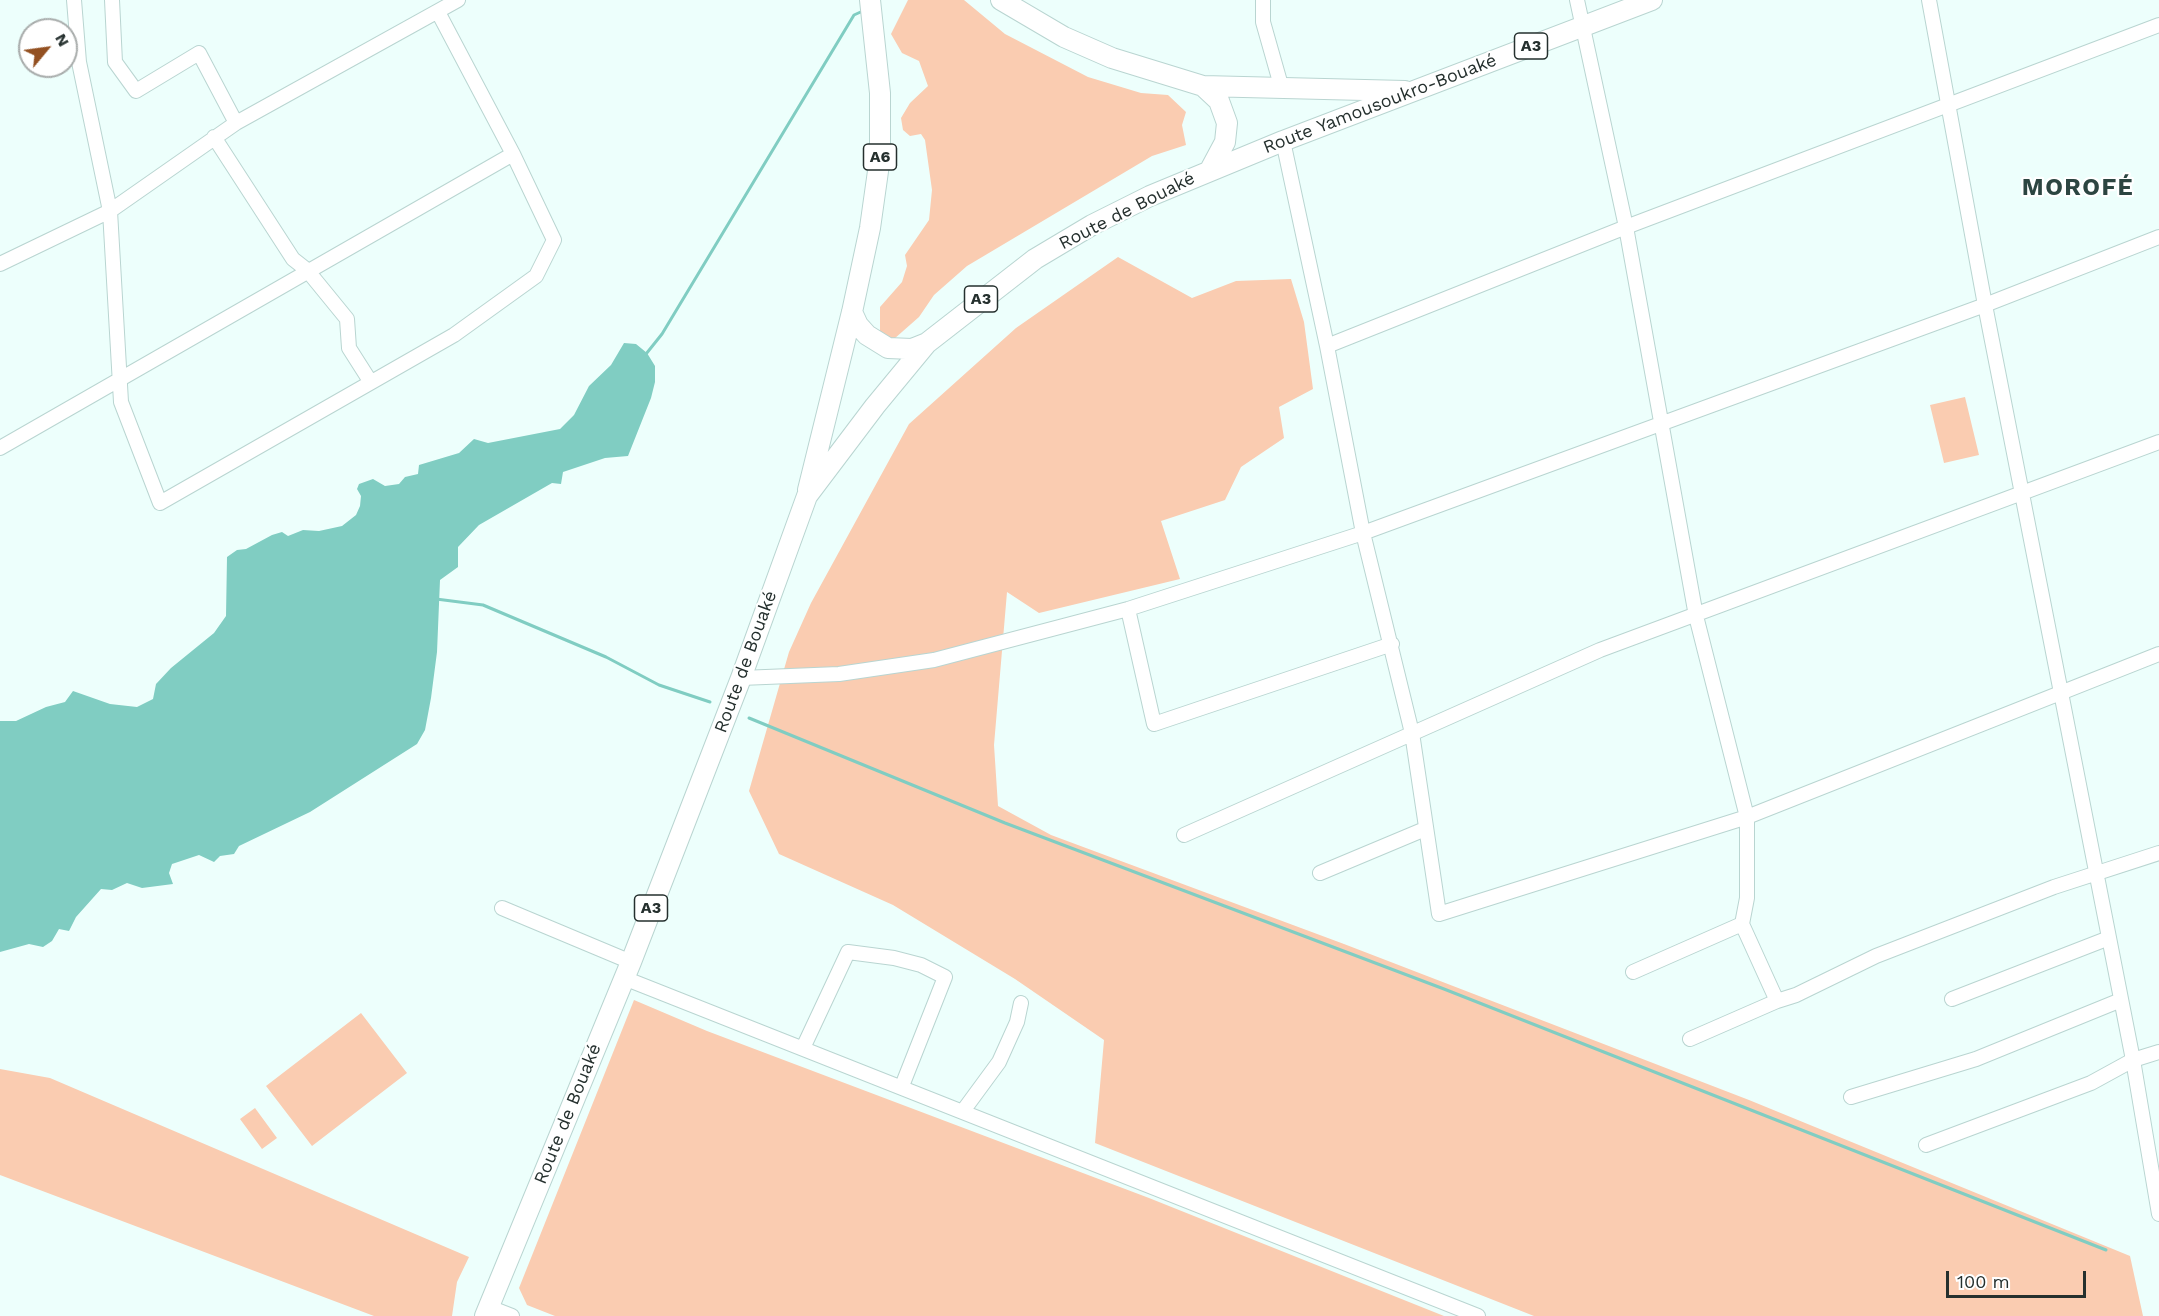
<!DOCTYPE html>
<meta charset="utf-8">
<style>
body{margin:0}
#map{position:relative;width:2159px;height:1316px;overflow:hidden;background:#edfffc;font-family:"Work Sans",sans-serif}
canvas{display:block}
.north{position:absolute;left:18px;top:18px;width:60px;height:60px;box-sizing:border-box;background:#fff;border:2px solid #a8acab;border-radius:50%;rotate:61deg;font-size:16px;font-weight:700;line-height:24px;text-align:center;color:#25302e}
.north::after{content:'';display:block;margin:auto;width:21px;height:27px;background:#935021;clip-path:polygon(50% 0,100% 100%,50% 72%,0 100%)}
.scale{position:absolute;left:1946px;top:1271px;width:140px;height:27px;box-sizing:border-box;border:3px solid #25302e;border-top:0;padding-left:8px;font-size:18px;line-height:21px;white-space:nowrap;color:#25302e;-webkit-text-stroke:4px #fff;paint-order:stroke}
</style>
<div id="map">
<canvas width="2159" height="1316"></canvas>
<div class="north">N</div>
<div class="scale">100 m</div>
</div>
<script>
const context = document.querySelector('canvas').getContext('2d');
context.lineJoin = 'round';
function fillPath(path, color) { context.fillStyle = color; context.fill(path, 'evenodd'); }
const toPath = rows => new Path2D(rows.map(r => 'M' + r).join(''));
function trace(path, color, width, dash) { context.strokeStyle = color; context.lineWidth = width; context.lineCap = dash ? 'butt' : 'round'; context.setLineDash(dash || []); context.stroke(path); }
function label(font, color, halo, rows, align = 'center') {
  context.font = font + ' "Work Sans",sans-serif'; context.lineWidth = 4.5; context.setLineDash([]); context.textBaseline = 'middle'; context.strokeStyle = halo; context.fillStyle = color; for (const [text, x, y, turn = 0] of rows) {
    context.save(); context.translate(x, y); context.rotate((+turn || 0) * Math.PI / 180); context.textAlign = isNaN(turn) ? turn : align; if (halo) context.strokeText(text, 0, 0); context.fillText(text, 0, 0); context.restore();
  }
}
const green = toPath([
 [908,0,964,0,1005,34,1088,77,1141,93,1168,95,1186,112,1182,125,1186,145,1152,156,967,266,934,295,919,317,894,339,880,335,880,307,902,282,907,266,905,255,929,220,932,190,925,140,921,134,910,136,903,130,901,118,910,103,928,86,919,61,902,53,891,34],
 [1118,257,1192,298,1236,281,1291,279,1304,322,1313,389,1279,407,1284,438,1241,467,1225,500,1161,521,1180,579,1039,613,1007,592,994,745,998,806,1051,835,1344,944,1749,1100,2130,1256,2143,1316,1534,1316,1095,1143,1104,1040,1015,979,893,905,779,854,749,791,789,652,811,603,909,424,1016,328],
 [1965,397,1979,455,1944,463,1930,405],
 [634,1000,707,1031,1149,1198,1444,1316,555,1316,527,1305,519,1288],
 [361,1013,407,1073,312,1146,266,1086],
 [0,1069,50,1078,469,1257,457,1282,452,1316,374,1316,0,1175],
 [255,1108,277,1138,262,1149,240,1119]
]);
const water = toPath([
 [624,343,636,344,647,353,655,366,655,382,651,398,628,456,605,458,563,472,561,484,552,483,479,525,458,547,458,567,440,580,437,652,431,698,425,730,417,744,310,812,239,846,234,854,220,856,214,862,199,855,172,864,169,873,173,884,142,888,127,883,112,890,101,889,76,917,69,931,59,929,52,941,43,947,29,944,0,952,0,721,16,721,46,707,65,702,73,691,110,704,137,707,153,699,156,684,171,668,214,633,226,616,227,557,237,550,246,549,272,535,282,532,288,536,303,530,319,531,342,526,356,515,360,506,361,496,357,489,359,484,373,479,385,486,399,484,405,477,418,474,419,465,459,453,474,439,488,443,560,429,574,415,589,386,611,365]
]);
const stream = toPath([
 [646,354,662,334,854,15,865,10],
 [436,599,483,605,606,657,659,685,710,702],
 [749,718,1005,823,1444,989,2106,1250]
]);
const minor = toPath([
 [74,0,79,62,110,211,121,402,160,503,454,335,536,276,554,240,513,154,438,12],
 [112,0,115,62,136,91,199,53,236,123],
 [1263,0,1263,22,1282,89],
 [1577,0,1626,227,1696,616,1747,817,1747,898,1742,924,1777,1001,1796,995,1876,956,2054,887,2159,853],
 [1929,0,1985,305,2133,1060,2159,1214],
 [2159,25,1626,227,1327,346,1363,533,1412,733,1439,914,1747,817,2159,654],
 [214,137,293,259,307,270,347,319,349,348,370,381],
 [1283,141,1327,346],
 [0,264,110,211,236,123,458,0],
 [0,448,513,154],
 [1128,609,1154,724,1392,644],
 [741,678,839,674,934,660,1128,609,1363,533,1985,305,2159,237],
 [1184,835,1600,650,2159,442],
 [1320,873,1425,829],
 [502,908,631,962],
 [1633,972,1742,924],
 [624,978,1478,1316],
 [1952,999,2109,938],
 [1690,1039,1777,1001],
 [803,1048,848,952,894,958,921,965,945,977,902,1086],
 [1851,1097,1976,1059,2121,1000],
 [963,1111,999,1062,1017,1022,1021,1003],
 [1926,1145,2091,1083,2133,1060,2159,1052],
 [489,1307,512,1316]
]);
const highway = toPath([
 [1001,0,1064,37,1112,58,1203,86,1405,91],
 [1203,86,1219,101,1227,123,1225,142,1210,170],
 [852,312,858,325,867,335,888,348,912,349,927,343],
 [808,490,852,312,870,228,880,157,880,93,870,0],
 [485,1316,631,962,741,678,807,496,875,406,927,343,1035,259,1092,225,1150,196,1283,141,1652,0]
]);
const shields = [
 [1531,46,33],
 [880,157,33],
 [981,299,33],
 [651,908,33]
];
const shieldNames = [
 ["A3",1531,46],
 ["A6",880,157],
 ["A3",981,299],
 ["A3",651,908]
];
const streetNames = [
 ["Route Yamousoukro-Bouaké",1380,104,-21],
 ["Route de Bouaké",1127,211,-27],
 ["Route de Bouaké",746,662,-70],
 ["Route de Bouaké",568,1114,-68]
];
const districtNames = [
 ["MOROFÉ",2078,188]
];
fillPath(green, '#faccb1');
fillPath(water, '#80cdc2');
trace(stream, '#80cdc2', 3);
trace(minor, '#b9d5d1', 16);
trace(highway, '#b9d5d1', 22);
trace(minor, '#fff', 14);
trace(highway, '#fff', 20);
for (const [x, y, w] of shields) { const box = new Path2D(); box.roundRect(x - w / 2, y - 13, w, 26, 4.5); context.fillStyle = '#fff'; context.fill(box); trace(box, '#25302e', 1.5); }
label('bold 16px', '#25302e', null, shieldNames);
label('18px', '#25302e', '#fff', streetNames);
context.letterSpacing = '1.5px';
label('bold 24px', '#2c4541', '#fff', districtNames);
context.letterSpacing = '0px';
</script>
